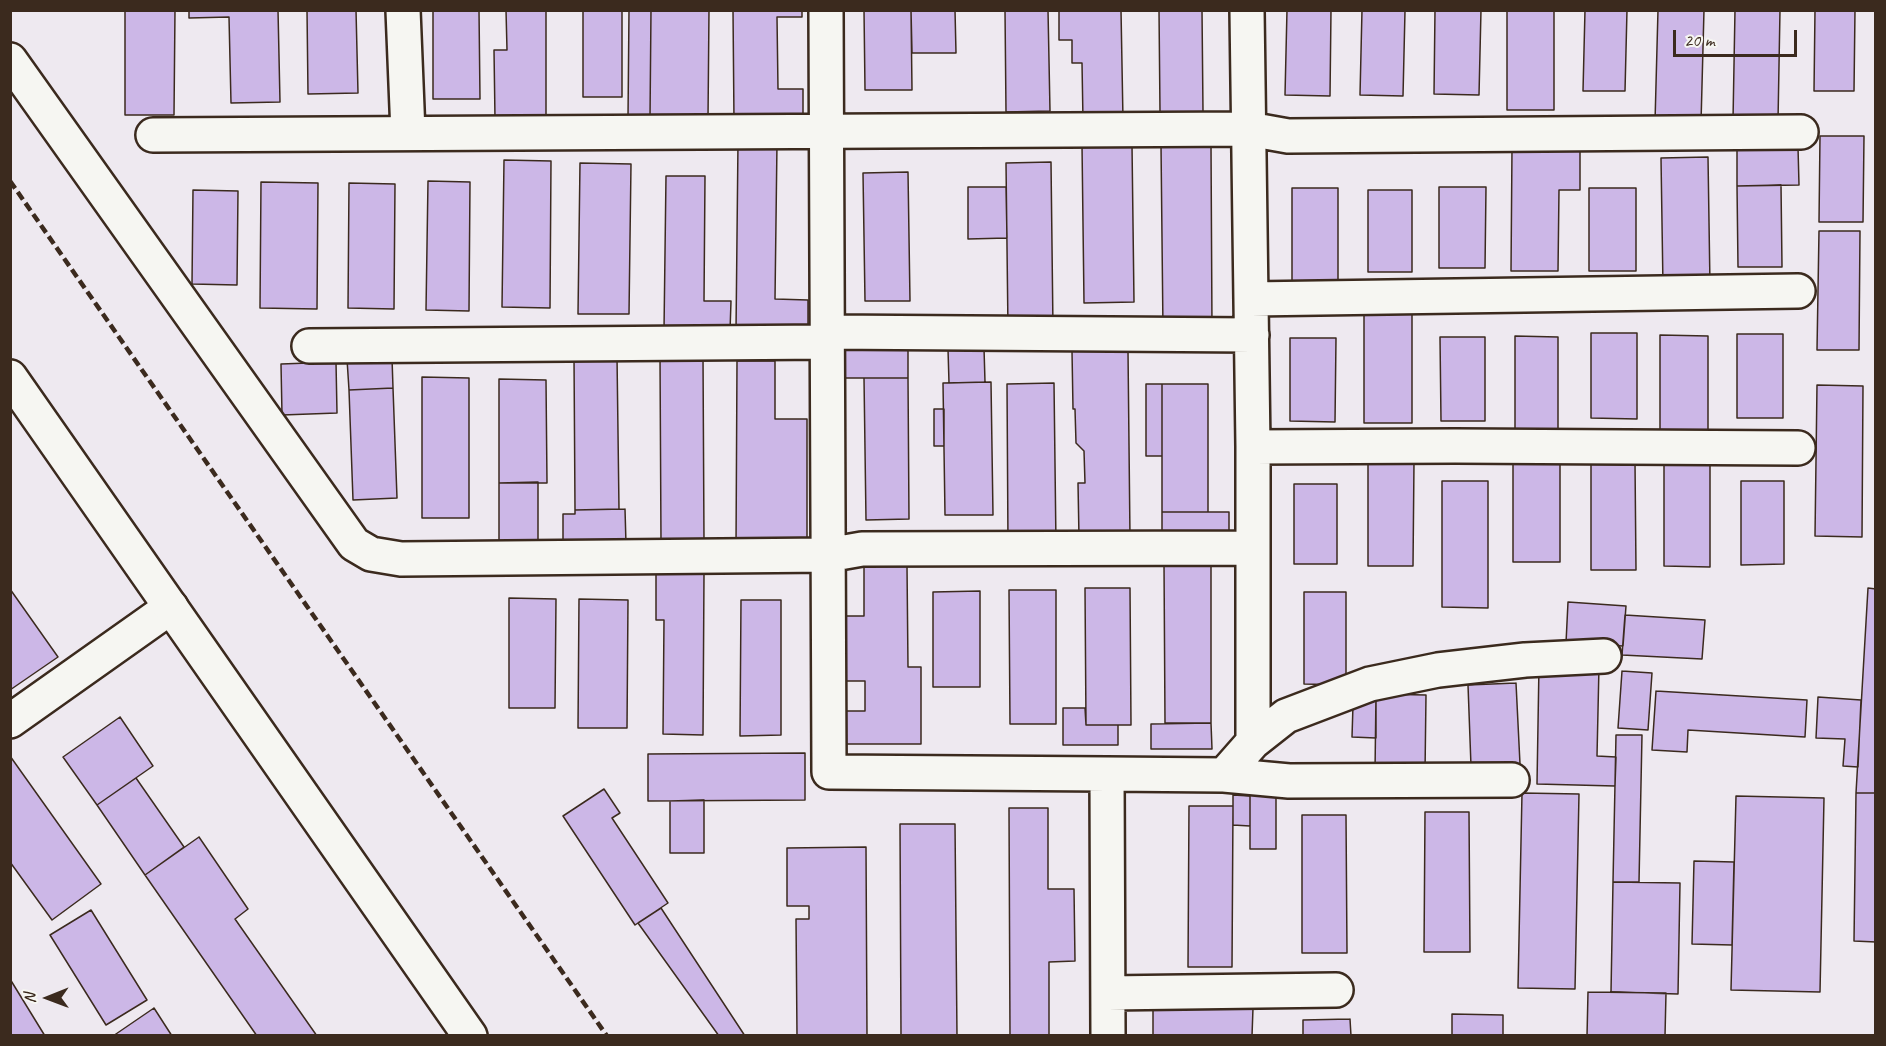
<!DOCTYPE html>
<style>
body{margin:0}
#map{position:relative;width:1886px;height:1046px;overflow:hidden;background:#eee9f0;font-family:Caveat,sans-serif}
canvas{display:block}
.frame{position:absolute;inset:0;border:12px solid #3b2a1e;pointer-events:none}
.north{position:absolute;left:18px;top:968px;width:60px;height:60px;-webkit-text-stroke:4px #f6f6f2;paint-order:stroke;rotate:269deg;font-size:16px;font-weight:700;line-height:24px;text-align:center;color:#3b2a1e}
.north::after{content:'';display:block;margin:auto;width:21px;height:27px;background:#3b2a1e;clip-path:polygon(50% 0,100% 100%,50% 72%,0 100%)}
.scale{position:absolute;left:1673px;top:30px;width:124px;height:27px;box-sizing:border-box;border:3px solid #3b2a1e;border-top:0;padding-left:8px;font-size:18px;line-height:21px;white-space:nowrap;color:#3b2a1e;-webkit-text-stroke:4px #f6f6f2;paint-order:stroke}
</style>
<div id="map">
<canvas width="1886" height="1046"></canvas>
<div class="frame"></div>
<div class="north">N</div>
<div class="scale">20 m</div>
</div>
<script>
const context = document.querySelector('canvas').getContext('2d');
context.lineJoin = 'round';
function fillPath(path, color) { context.fillStyle = color; context.fill(path, 'evenodd'); }
const toPath = rows => new Path2D(rows.map(r => 'M' + r).join(''));
function trace(path, color, width, dash) { context.strokeStyle = color; context.lineWidth = width; context.lineCap = dash ? 'butt' : 'round'; context.setLineDash(dash || []); context.stroke(path); }
const building = toPath([
 [125,10,175,10,174,115,125,115,125,10],
 [189,10,278,10,280,102,231,103,229,17,189,18,189,10],
 [307,10,356,10,358,93,308,94,307,10],
 [433,10,479,10,480,99,433,99,433,10],
 [506,10,546,10,546,120,495,119,494,50,507,50,506,10],
 [583,10,622,10,622,97,583,97,583,10],
 [629,10,651,10,650,118,628,118,629,10],
 [651,10,709,10,708,119,650,118,651,10],
 [733,10,802,10,802,17,777,17,778,89,803,89,803,122,734,122,733,10],
 [864,10,911,10,912,90,865,90,864,10],
 [911,10,955,10,956,53,912,53,911,10],
 [1005,10,1048,10,1050,111,1006,112,1005,10],
 [1059,10,1121,10,1123,120,1083,121,1082,63,1072,63,1072,40,1059,40,1059,10],
 [1159,10,1202,10,1203,112,1160,112,1159,10],
 [1287,10,1331,10,1330,96,1285,95,1287,10],
 [1362,10,1405,11,1403,96,1360,95,1362,10],
 [1435,10,1481,10,1479,95,1434,94,1435,10],
 [1507,10,1554,10,1554,110,1507,110,1507,10],
 [1585,10,1627,10,1625,91,1583,91,1585,10],
 [1658,10,1704,10,1701,123,1655,122,1658,10],
 [1735,10,1780,10,1778,121,1733,120,1735,10],
 [1815,10,1855,10,1854,91,1814,91,1815,10],
 [1820,136,1864,136,1863,222,1819,222,1820,136],
 [738,142,777,143,775,299,808,300,808,332,736,331,738,142],
 [1082,145,1132,145,1134,302,1084,303,1082,145],
 [1161,145,1211,145,1212,330,1163,331,1161,145],
 [1737,147,1798,147,1799,185,1737,186,1737,147],
 [1512,148,1580,148,1580,190,1559,190,1558,271,1511,271,1512,148],
 [1708,157,1710,286,1663,287,1661,158,1708,157],
 [504,160,551,161,550,308,502,307,504,160],
 [1051,162,1053,329,1008,330,1006,163,1051,162],
 [580,163,631,164,629,314,578,314,580,163],
 [908,172,910,301,865,301,863,173,908,172],
 [666,176,705,176,704,301,731,301,730,331,664,330,666,176],
 [428,181,470,182,469,311,426,310,428,181],
 [261,182,318,183,317,309,260,308,261,182],
 [349,183,395,184,394,309,348,308,349,183],
 [1781,185,1782,267,1738,267,1737,186,1781,185],
 [968,187,1006,187,1007,238,968,239,968,187],
 [1439,187,1486,187,1485,268,1439,268,1439,187],
 [1292,188,1338,188,1338,295,1292,295,1292,188],
 [1589,188,1636,188,1636,271,1589,271,1589,188],
 [193,190,238,191,237,285,192,284,193,190],
 [1368,190,1412,190,1412,272,1368,272,1368,190],
 [1819,231,1860,231,1859,350,1817,350,1819,231],
 [1364,310,1412,310,1412,423,1364,423,1364,310],
 [1591,333,1637,333,1637,419,1591,418,1591,333],
 [1737,334,1783,334,1783,418,1737,418,1737,334],
 [1660,335,1708,336,1708,435,1660,434,1660,335],
 [1515,336,1558,337,1558,441,1515,441,1515,336],
 [1440,337,1485,337,1485,421,1441,421,1440,337],
 [1290,338,1336,338,1335,422,1290,421,1290,338],
 [908,346,908,378,837,378,837,348,908,346],
 [984,348,985,382,949,383,948,349,984,348],
 [1072,351,1128,351,1130,538,1079,538,1078,483,1085,483,1084,451,1076,443,1075,409,1073,409,1072,351],
 [617,356,619,509,575,510,574,357,617,356],
 [660,356,703,356,704,542,661,543,660,356],
 [392,358,393,388,349,390,347,359,392,358],
 [737,361,775,361,775,419,807,419,807,546,736,547,737,361],
 [336,362,337,413,282,415,281,364,336,362],
 [422,377,469,378,469,518,422,518,422,377],
 [864,378,908,378,909,519,866,520,864,378],
 [499,379,546,380,547,483,499,483,499,379],
 [991,382,993,515,945,515,943,383,991,382],
 [1054,383,1056,545,1008,545,1007,384,1054,383],
 [1146,384,1162,384,1162,456,1146,456,1146,384],
 [1162,384,1208,384,1208,512,1162,512,1162,384],
 [1817,385,1863,386,1862,537,1815,536,1817,385],
 [393,388,397,498,353,500,349,390,393,388],
 [934,409,944,409,944,446,934,446,934,409],
 [1513,458,1560,458,1560,562,1513,562,1513,458],
 [1368,461,1414,462,1413,566,1368,566,1368,461],
 [1591,461,1635,462,1636,570,1591,570,1591,461],
 [1710,462,1710,567,1664,566,1664,463,1710,462],
 [1442,481,1488,481,1488,608,1442,607,1442,481],
 [1741,481,1784,481,1784,564,1741,565,1741,481],
 [538,482,538,544,499,544,499,483,538,482],
 [1294,484,1337,484,1337,564,1294,564,1294,484],
 [625,509,626,544,563,545,563,514,575,514,575,510,625,509],
 [1162,512,1229,512,1229,542,1162,542,1162,512],
 [1164,563,1211,564,1211,723,1165,723,1164,563],
 [864,566,907,566,908,667,921,667,921,744,844,744,843,711,865,711,865,681,842,681,842,616,864,616,864,566],
 [656,573,704,574,703,735,663,734,664,620,656,620,656,573],
 [1085,588,1130,588,1131,725,1086,725,1085,588],
 [1868,588,1876,589,1876,793,1856,793,1868,588],
 [10,589,58,657,10,690,10,589],
 [1009,590,1056,590,1056,724,1010,724,1009,590],
 [980,591,980,687,933,687,933,592,980,591],
 [1304,592,1346,592,1346,685,1304,684,1304,592],
 [509,598,556,599,555,708,509,708,509,598],
 [579,599,628,600,627,728,578,728,579,599],
 [741,600,781,600,781,735,740,736,741,600],
 [1568,602,1626,606,1623,646,1566,643,1568,602],
 [1625,615,1705,620,1702,659,1622,655,1625,615],
 [1539,665,1599,666,1597,756,1616,757,1615,786,1537,784,1539,665],
 [1622,671,1652,673,1648,730,1618,728,1622,671],
 [1516,683,1520,764,1471,766,1468,685,1516,683],
 [1656,691,1807,700,1805,737,1688,730,1687,752,1652,750,1656,691],
 [1376,694,1376,738,1352,737,1353,705,1376,694],
 [1376,694,1426,695,1425,773,1375,772,1376,694],
 [1818,697,1861,700,1858,767,1843,766,1845,739,1816,738,1818,697],
 [1063,708,1085,708,1086,725,1118,725,1118,745,1063,745,1063,708],
 [120,717,153,766,97,805,63,757,120,717],
 [1211,723,1212,749,1151,749,1151,724,1211,723],
 [1616,735,1642,735,1639,882,1613,882,1616,735],
 [805,753,805,800,648,801,648,754,805,753],
 [10,756,101,884,52,920,10,862,10,756],
 [136,778,184,847,145,875,97,805,136,778],
 [604,789,620,813,612,818,668,903,635,925,563,816,604,789],
 [1250,790,1276,790,1276,849,1250,849,1250,790],
 [1522,793,1579,794,1575,989,1518,988,1522,793],
 [1856,793,1876,793,1876,942,1854,941,1856,793],
 [1233,795,1250,796,1250,826,1233,825,1233,795],
 [1736,796,1824,798,1820,992,1731,990,1736,796],
 [704,800,704,853,670,853,670,801,704,800],
 [1189,806,1233,806,1232,967,1188,967,1189,806],
 [1009,808,1048,808,1048,889,1074,889,1075,961,1049,962,1049,1036,1010,1036,1009,808],
 [1425,812,1469,812,1470,952,1424,952,1425,812],
 [1302,815,1346,815,1347,953,1302,953,1302,815],
 [900,824,955,824,957,1036,901,1036,900,824],
 [199,837,248,909,235,919,317,1036,257,1036,145,875,199,837],
 [866,847,867,1036,797,1036,796,919,809,919,809,906,787,906,787,848,866,847],
 [1694,861,1734,862,1732,945,1692,944,1694,861],
 [1613,882,1680,883,1678,994,1611,992,1613,882],
 [661,908,745,1036,719,1036,638,923,661,908],
 [91,910,147,1000,106,1025,50,935,91,910],
 [10,979,45,1036,10,1036,10,979],
 [1588,992,1666,993,1665,1036,1587,1036,1588,992],
 [1153,1007,1253,1008,1252,1036,1153,1036,1153,1007],
 [154,1008,172,1036,113,1036,154,1008],
 [1452,1014,1503,1015,1503,1036,1452,1036,1452,1014],
 [1350,1019,1351,1036,1303,1036,1303,1020,1350,1019]
]);
const street = toPath([
 [403,10,408,133],
 [826,10,829,772,1107,774,1108,1036],
 [10,60,354,544,371,554,401,559,828,555,862,549,1253,548],
 [153,135,1249,129,1288,136,1801,132],
 [1251,299,1798,291],
 [827,332,1252,335],
 [309,346,827,342],
 [1253,447,1455,446,1798,448],
 [10,721,171,607],
 [1253,742,1286,716,1370,684,1438,670,1525,660,1604,656],
 [1107,774,1224,775,1253,742,1253,447,1247,10],
 [1224,775,1289,781,1512,780],
 [1108,993,1336,990]
]);
const secondary = toPath([
 [10,377,470,1036]
]);
const rail = toPath([
 [10,181,607,1036]
]);
fillPath(building, '#ccb7e7');
trace(building, '#3b2a1e', 1.5);
trace(street, '#3b2a1e', 38);
trace(secondary, '#3b2a1e', 38);
trace(street, '#f6f6f2', 33);
trace(secondary, '#f6f6f2', 33);
trace(rail, '#3b2a1e', 4.5, [9, 4.5]);
</script>
